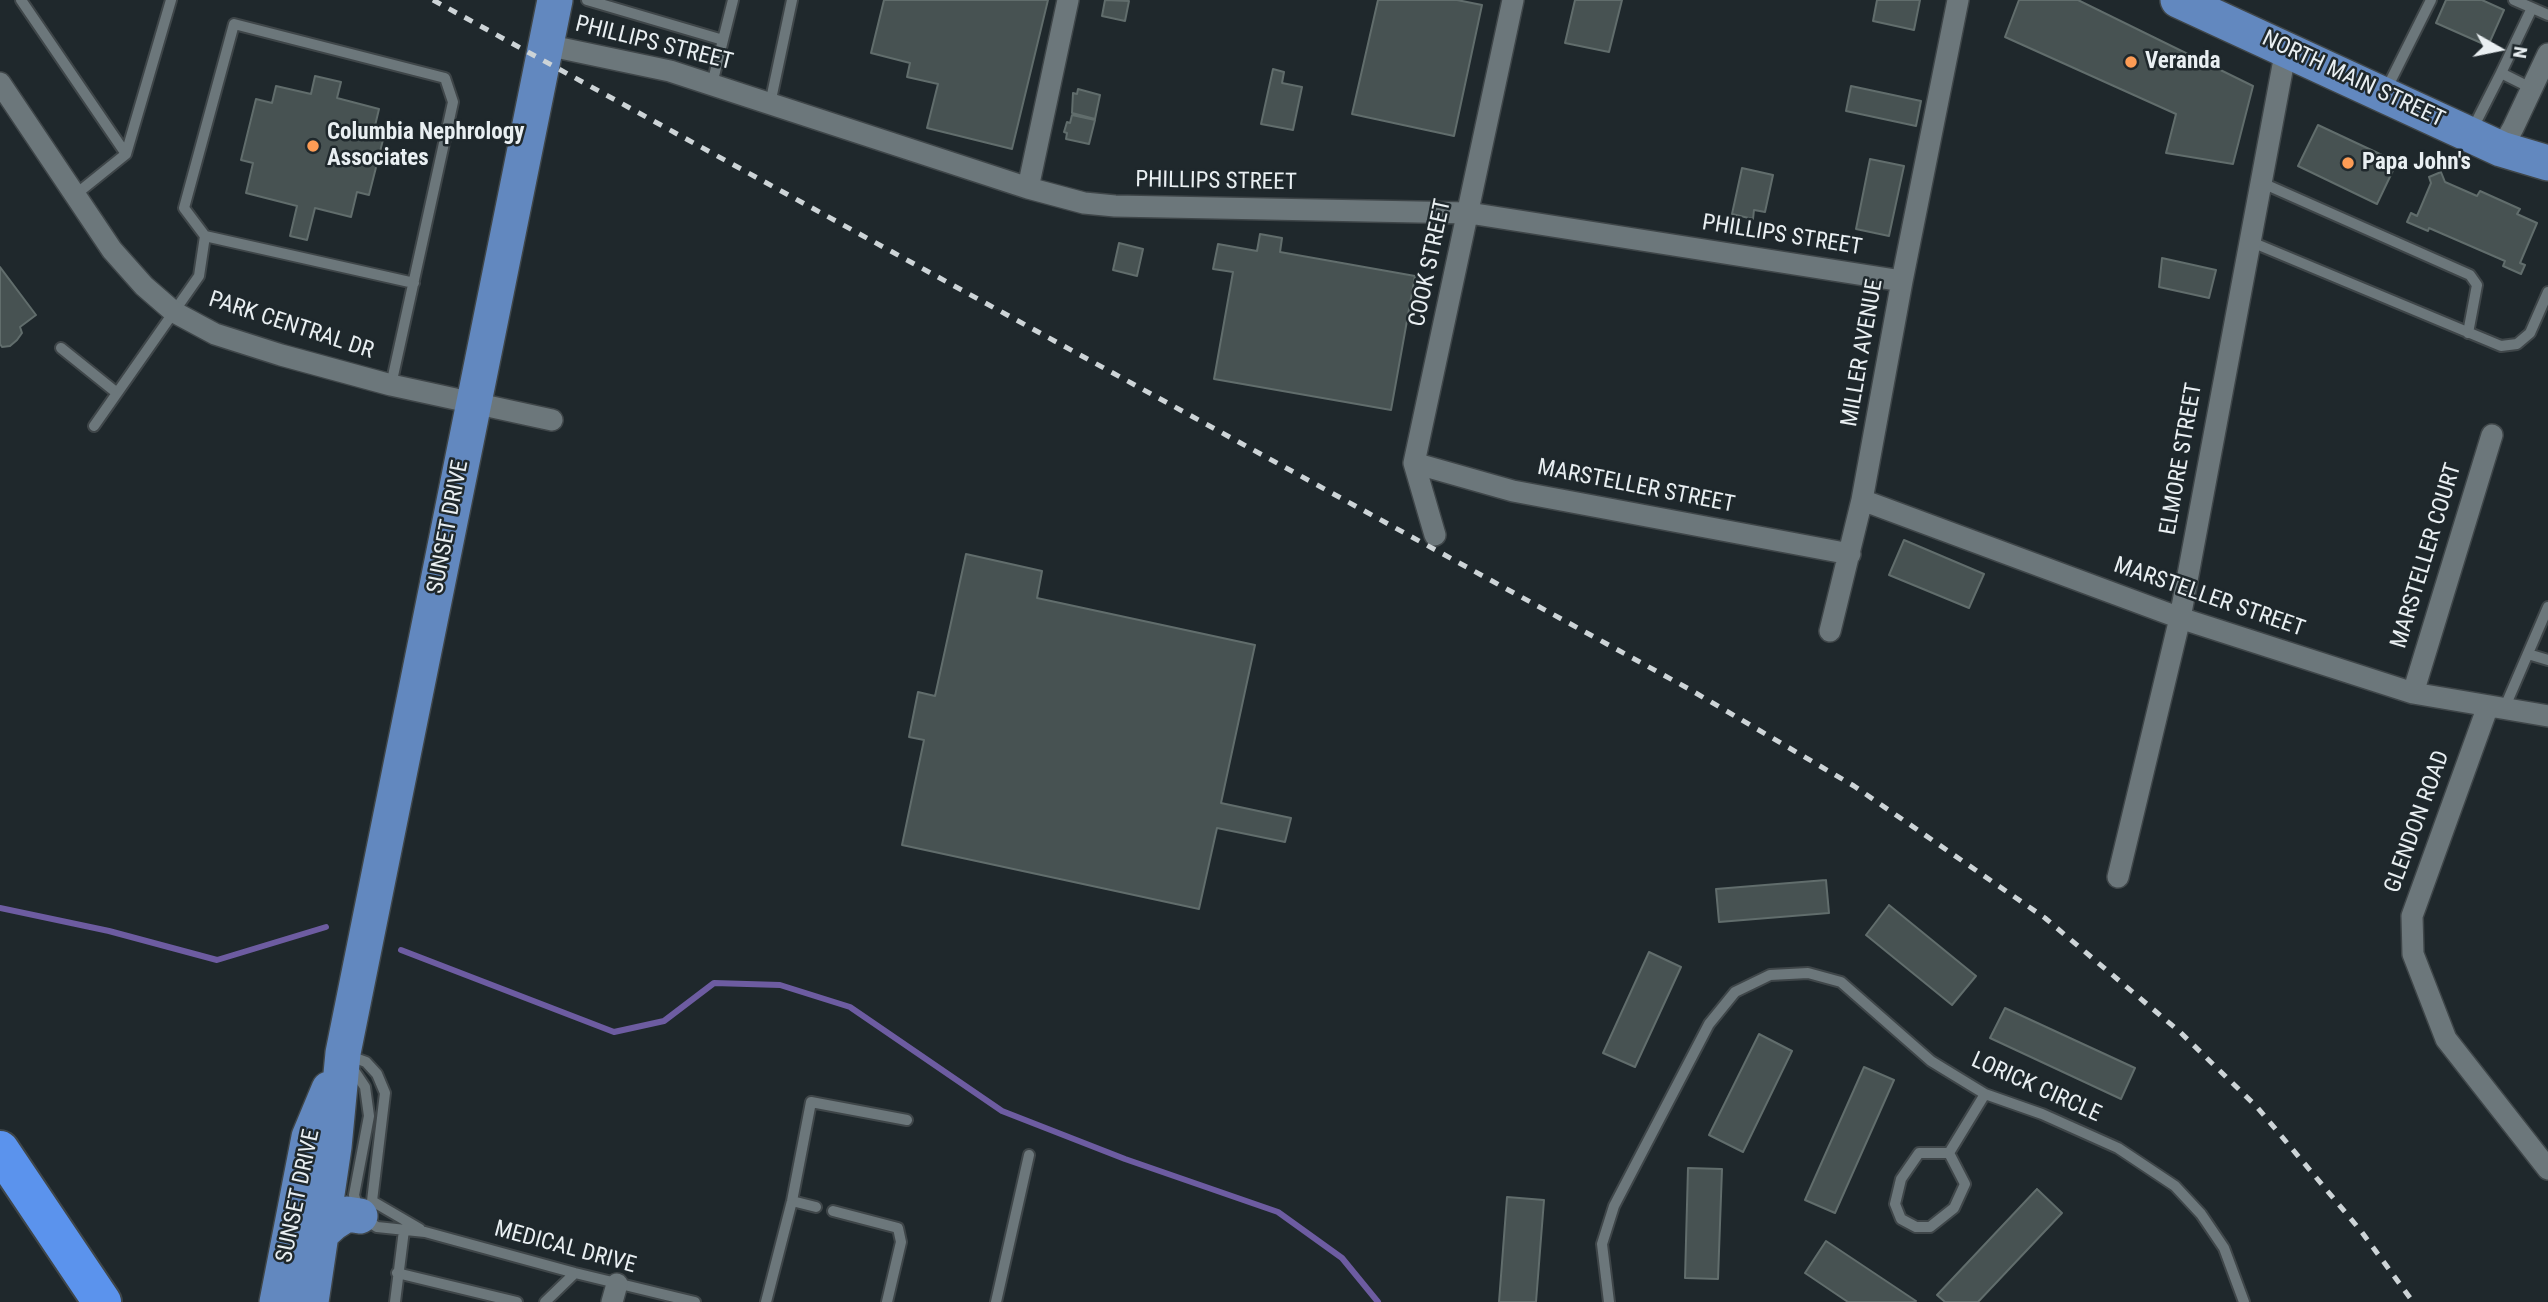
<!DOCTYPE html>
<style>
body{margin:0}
#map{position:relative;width:2548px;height:1302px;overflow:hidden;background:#1f282c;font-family:"Roboto Condensed",sans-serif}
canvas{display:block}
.north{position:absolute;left:2464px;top:14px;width:70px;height:70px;-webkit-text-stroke:5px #1f282c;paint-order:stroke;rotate:99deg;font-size:19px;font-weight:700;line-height:28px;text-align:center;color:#e9eff2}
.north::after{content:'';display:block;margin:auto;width:24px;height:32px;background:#e9eff2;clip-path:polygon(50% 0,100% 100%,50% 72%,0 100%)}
</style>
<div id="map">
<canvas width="2548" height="1302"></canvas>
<div class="north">N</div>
</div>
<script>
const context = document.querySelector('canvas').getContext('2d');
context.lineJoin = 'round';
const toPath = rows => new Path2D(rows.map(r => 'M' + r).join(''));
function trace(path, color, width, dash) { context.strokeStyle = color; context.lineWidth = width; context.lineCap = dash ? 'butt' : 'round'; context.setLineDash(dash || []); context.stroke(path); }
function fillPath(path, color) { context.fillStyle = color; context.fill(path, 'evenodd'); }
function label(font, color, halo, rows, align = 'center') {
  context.font = font + ' "Roboto Condensed",sans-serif'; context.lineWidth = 5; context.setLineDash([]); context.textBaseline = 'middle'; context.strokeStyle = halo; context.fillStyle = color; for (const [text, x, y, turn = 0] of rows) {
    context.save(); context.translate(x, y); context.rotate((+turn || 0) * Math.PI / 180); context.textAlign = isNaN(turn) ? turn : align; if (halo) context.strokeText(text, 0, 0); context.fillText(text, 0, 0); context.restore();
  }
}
const stream = toPath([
 [0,908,109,931,217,960,326,927],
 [401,950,614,1032,664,1021,714,983,780,985,850,1007,1002,1111,1125,1159,1278,1212,1342,1258,1378,1302]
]);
const building = toPath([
 [884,0,1048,0,1012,149,927,128,938,84,907,77,910,63,871,53,884,0],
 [1105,0,1129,1,1125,21,1102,16,1105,0],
 [1378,0,1457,0,1482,5,1454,136,1352,114,1378,0],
 [1575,0,1622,0,1609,52,1565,43,1575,0],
 [1877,0,1920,0,1914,30,1873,21,1877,0],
 [2019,0,2078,0,2253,86,2233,164,2166,153,2176,114,2005,37,2019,0],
 [2446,0,2482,0,2504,10,2488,46,2436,23,2446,0],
 [1273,69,1284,72,1282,83,1302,87,1293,130,1261,124,1273,69],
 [315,76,341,82,337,98,379,109,374,130,385,132,369,195,357,192,351,217,315,208,307,240,290,236,297,206,246,193,253,163,241,160,256,99,272,103,276,86,311,94,315,76],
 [1851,86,1921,101,1916,126,1846,111,1851,86],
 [1078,89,1100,95,1095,119,1072,113,1073,93,1077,94,1078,89],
 [1072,115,1095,120,1089,144,1066,139,1067,133,1064,132,1067,122,1070,123,1072,115],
 [2318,125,2397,162,2377,204,2298,166,2318,125],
 [1870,159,1904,166,1889,236,1856,229,1870,159],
 [1742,168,1773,175,1765,212,1754,210,1753,219,1732,214,1742,168],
 [2441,172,2445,182,2477,196,2480,191,2520,209,2517,214,2537,223,2520,263,2525,265,2521,274,2503,266,2505,261,2429,228,2428,231,2407,222,2411,213,2417,216,2431,183,2429,177,2441,172],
 [1260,234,1282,238,1280,252,1415,276,1391,410,1214,379,1233,272,1213,269,1218,244,1257,251,1260,234],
 [1119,243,1143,249,1137,276,1113,270,1119,243],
 [2162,258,2216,270,2209,298,2159,287,2162,258],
 [0,267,36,315,20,327,22,333,17,340,10,346,2,347,0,344,0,267],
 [1904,540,1984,574,1969,608,1889,575,1904,540],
 [966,554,1042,571,1037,598,1255,645,1221,803,1291,818,1285,842,1217,828,1199,909,902,845,924,740,909,737,918,692,935,696,966,554],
 [1826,880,1829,913,1719,922,1716,889,1826,880],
 [1889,905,1976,976,1952,1005,1866,935,1889,905],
 [1649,952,1681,967,1635,1067,1603,1053,1649,952],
 [2005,1008,2135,1068,2121,1099,1990,1038,2005,1008],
 [1759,1034,1792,1051,1743,1152,1709,1135,1759,1034],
 [1864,1067,1894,1080,1835,1213,1805,1200,1864,1067],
 [1688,1168,1722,1169,1718,1279,1685,1278,1688,1168],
 [2037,1189,2062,1213,1978,1302,1945,1302,1937,1295,2037,1189],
 [1507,1197,1544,1200,1536,1302,1499,1302,1507,1197],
 [1826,1241,1916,1301,1915,1302,1848,1302,1805,1273,1826,1241]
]);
const service = toPath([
 [21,0,126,154],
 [587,0,723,40],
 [2514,0,2548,15],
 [712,84,733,0],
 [2531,88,2501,73,2532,8],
 [2386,90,2431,0],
 [770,104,792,0],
 [2472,130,2501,73],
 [2260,182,2470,275,2477,285,2468,333],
 [75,195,126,154,171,0],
 [205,236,414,283],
 [2249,241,2501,346,2517,344,2530,333,2548,292],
 [61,348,117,393],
 [94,426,199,276,205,236,184,208,234,24,445,78,453,102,391,385],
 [2528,654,2548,660],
 [2504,709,2548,607],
 [347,1055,366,1062,377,1074,385,1093,372,1201,420,1229],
 [351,1066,365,1087,369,1116,354,1195,360,1216,377,1227,425,1232,575,1273,695,1302],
 [1949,1153,1919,1153,1901,1179,1895,1204,1901,1219,1916,1227,1930,1227,1954,1208,1965,1184,1949,1153,1985,1094],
 [792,1201,816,1207],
 [833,1211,898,1228,901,1242,887,1302],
 [397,1273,517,1302],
 [395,1302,404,1230],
 [545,1302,575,1273],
 [766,1302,792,1201,811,1102,907,1120],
 [996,1302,1029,1155],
 [1609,1302,1602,1244,1614,1206,1709,1024,1735,992,1770,975,1808,973,1841,982,1931,1061,1985,1094,2042,1114,2118,1148,2175,1186,2201,1214,2224,1248,2244,1302]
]);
const minor = toPath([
 [546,45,670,71,1028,188,1084,203,1115,206,1469,213,1902,281],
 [0,83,112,250,144,286,174,312,215,334,281,355,391,385,552,420],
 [2501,149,2513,128,2548,54],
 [1028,188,1068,0],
 [1414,463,1513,491,1850,554],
 [1862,500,2180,618,2413,693,2548,716],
 [1435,535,1414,463,1513,0],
 [1830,631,1862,500,1902,281,1958,0],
 [2413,693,2492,435],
 [2488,706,2412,916,2413,954,2446,1039,2548,1169],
 [2118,877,2180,618,2286,49],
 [612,1302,617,1284]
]);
const primary = toPath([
 [2178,0,2501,149,2548,163],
 [322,1233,333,1223,347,1214,360,1216],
 [277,1302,309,1137,329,1089],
 [311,1302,334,1147,343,1053,555,0]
]);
const motorway = toPath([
 [0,1150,102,1302]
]);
const rail = toPath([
 [433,0,1689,689,1854,786,2045,918,2180,1032,2257,1107,2361,1231,2413,1302]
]);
const markers = [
 [2131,62,7,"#fd9c55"],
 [313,146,7,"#fd9c55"],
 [2348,163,7,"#fd9c55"]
];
const streetNames = [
 ["PHILLIPS STREET",654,44,14],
 ["NORTH MAIN STREET",2353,80,25],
 ["PHILLIPS STREET",1216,182,1],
 ["PHILLIPS STREET",1782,236,9],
 ["COOK STREET",1431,263,-78],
 ["PARK CENTRAL DR",291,326,18],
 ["MILLER AVENUE",1863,353,-80],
 ["ELMORE STREET",2182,459,-80],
 ["MARSTELLER STREET",1636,487,11],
 ["SUNSET DRIVE",449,527,-79],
 ["MARSTELLER COURT",2427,556,-73],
 ["MARSTELLER STREET",2209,598,19],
 ["GLENDON ROAD",2418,822,-70],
 ["LORICK CIRCLE",2036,1088,24],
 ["SUNSET DRIVE",299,1196,-78],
 ["MEDICAL DRIVE",565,1248,15]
];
const poiNames = [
 ["Veranda",2145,62],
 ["Columbia Nephrology",327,133],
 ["Associates",327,159],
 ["Papa John's",2362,163]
];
trace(stream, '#6d5ca1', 6);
fillPath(building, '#475252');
trace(building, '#616d6c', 2);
trace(service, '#3f4649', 14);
trace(minor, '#3f4649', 24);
trace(primary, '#3f4649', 38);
trace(motorway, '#3f4649', 42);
trace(service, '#6c777b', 10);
trace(minor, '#6c777b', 21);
trace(primary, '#6288bf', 35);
trace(motorway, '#5b93ed', 38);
trace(rail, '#cdd4d7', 5, [9, 9]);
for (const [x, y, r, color] of markers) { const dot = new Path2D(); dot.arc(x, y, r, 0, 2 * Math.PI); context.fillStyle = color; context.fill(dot); trace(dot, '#1f282c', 2.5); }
label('23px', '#e9eff2', '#1f282c', streetNames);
label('bold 23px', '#e9eff2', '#1f282c', poiNames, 'left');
</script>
